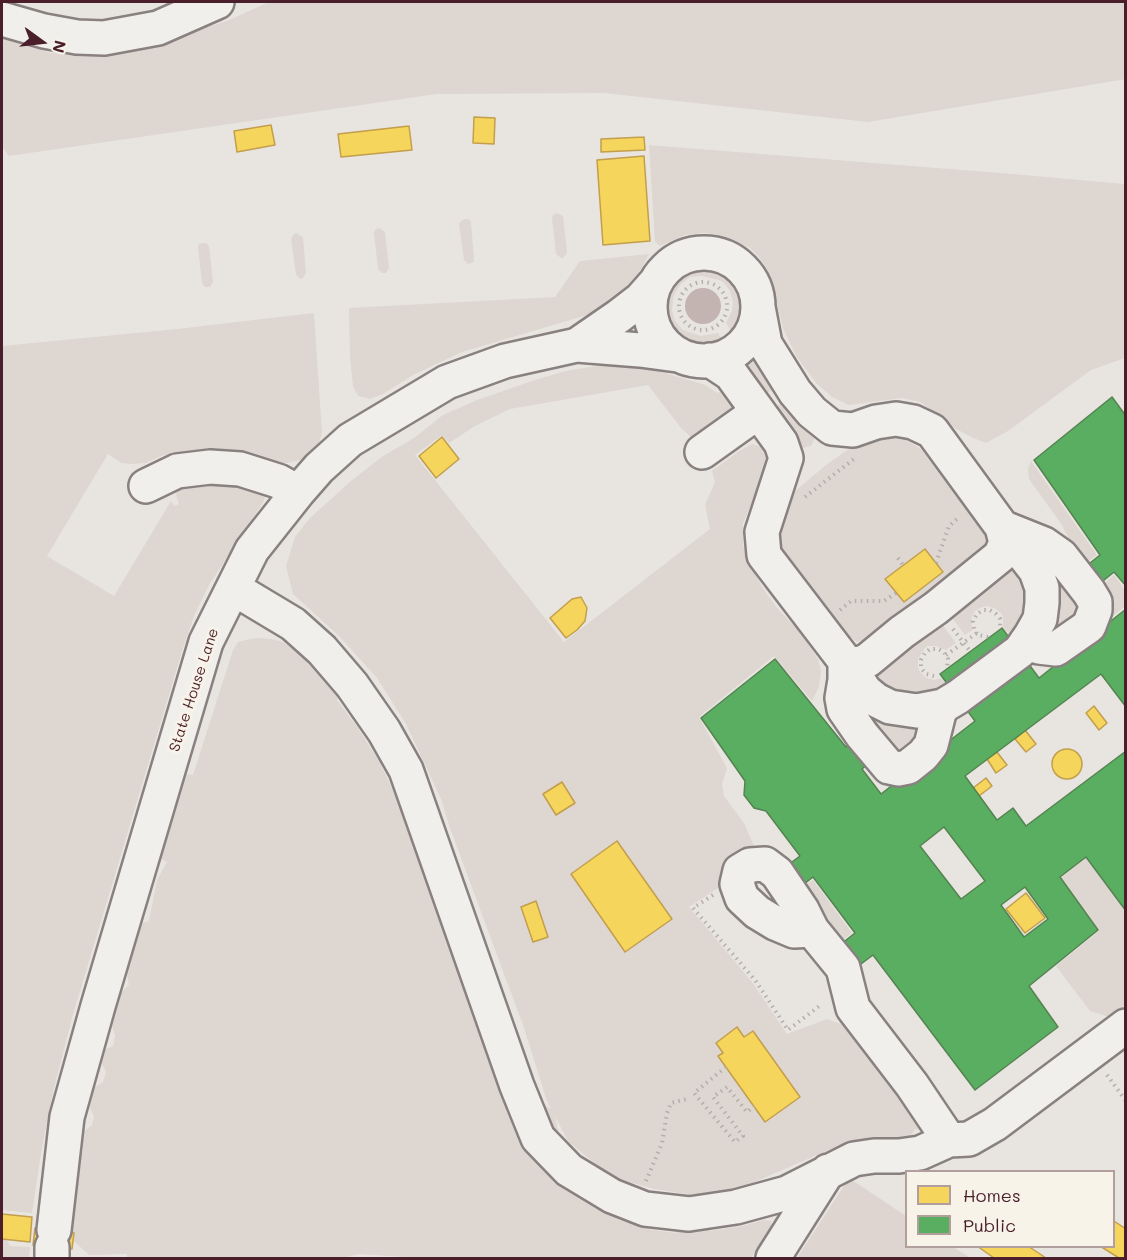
<!DOCTYPE html>
<style>
body{margin:0}
#map{position:relative;width:1127px;height:1260px;overflow:hidden;background:#e8e5e0;font-family:Mali,sans-serif}
canvas{display:block}
.frame{position:absolute;inset:0;border:3px solid #4a1f2b;pointer-events:none}
.legend{position:absolute;left:905px;top:1170px;width:210px;height:78px;box-sizing:border-box;background:#f7f3e8;border:2px solid #b29e9c;margin:0;padding:8px 10px;list-style:none;font-size:18px;color:#4a1f2b}
.legend li{display:flex;align-items:center;gap:12px;height:30px}
.legend b{width:30px;border:2px solid #b29e9c}
.north{position:absolute;left:12px;top:12px;width:60px;height:60px;-webkit-text-stroke:4px #f7f3e8;paint-order:stroke;rotate:105deg;font-size:16px;font-weight:700;line-height:24px;text-align:center;color:#4a1f2b}
.north::after{content:'';display:block;margin:auto;width:21px;height:27px;background:#4a1f2b;clip-path:polygon(50% 0,100% 100%,50% 72%,0 100%)}
</style>
<div id="map">
<canvas width="1127" height="1260"></canvas>
<div class="frame"></div>
<ul class="legend">
<li><b style="height:16px;background:#f6d55c"></b>Homes</li>
<li><b style="height:16px;background:#5aae61"></b>Public</li>
</ul>
<div class="north">N</div>
</div>
<script>
const context = document.querySelector('canvas').getContext('2d');
context.lineJoin = 'round';
function fillPath(path, color) { context.fillStyle = color; context.fill(path, 'evenodd'); }
const toPath = rows => new Path2D(rows.map(r => 'M' + r).join(''));
function trace(path, color, width, dash) { context.strokeStyle = color; context.lineWidth = width; context.lineCap = dash ? 'butt' : 'round'; context.setLineDash(dash || []); context.stroke(path); }
function label(font, color, halo, rows, align = 'center') {
  context.font = font + ' Mali,sans-serif'; context.lineWidth = 6; context.setLineDash([]); context.textBaseline = 'middle'; context.strokeStyle = halo; context.fillStyle = color; for (const [text, x, y, turn = 0] of rows) {
    context.save(); context.translate(x, y); context.rotate((+turn || 0) * Math.PI / 180); context.textAlign = isNaN(turn) ? turn : align; if (halo) context.strokeText(text, 0, 0); context.fillText(text, 0, 0); context.restore();
  }
}
const built = toPath([
 [849,1178,906,1216,906,1246,953,1247,971,1258,797,1258]
]);
const green = toPath([
 [269,2,1125,2,1126,79,868,122,604,93,437,94,9,156,2,147,2,39,51,53,95,56,127,52,227,21],
 [649,145,1012,174,1125,184,1125,358,1091,370,1008,431,986,443,971,437,951,426,932,410,920,402,902,398,849,405,832,397,817,384,796,356,783,328,771,280,766,267,758,256,750,248,731,239,715,234,701,233,685,235,660,246,655,242],
 [557,213,563,216,567,253,563,258,561,258,556,254,552,218,553,215],
 [465,219,468,219,471,222,474,259,474,262,468,264,464,260,459,224,461,221],
 [379,228,385,232,389,268,386,273,382,273,378,269,374,233,375,230],
 [296,233,303,237,306,273,303,278,300,279,296,274,291,239,293,235],
 [203,243,206,243,209,246,213,282,210,287,206,287,204,286,202,283,198,247,199,244],
 [649,254,634,283,617,302,594,313,462,352,413,375,383,394,370,399,358,396,353,386,350,357,349,308,555,297,580,261],
 [707,266,726,272,738,282,745,300,744,317,735,337,726,323,732,311,733,302,730,291,723,282,719,280,702,276,690,277,681,284,675,293,673,299,672,310,675,321,683,330,701,336,718,333,724,344,715,347,693,346,675,336,663,320,662,297,675,277,692,269],
 [314,313,322,433,319,443,311,452,300,460,286,463,230,450,213,448,164,455,145,463,133,464,121,463,108,454,47,556,114,596,171,501,174,506,179,504,176,495,178,486,222,479,264,490,265,497,262,504,209,585,194,616,183,648,72,1018,53,1092,41,1153,32,1213,2,1210,2,346,177,329],
 [757,359,775,386,773,390,767,393,763,392,748,375,747,368,750,360],
 [604,365,645,367,705,385,717,393,726,390,735,403,734,407,730,413,694,440,681,428,648,385,510,409,475,426,449,443,442,435,415,455,564,642,710,529,705,505,715,482,712,471,739,451,752,444,761,447,766,457,765,470,760,485,743,523,743,545,750,565,762,587,777,608,799,631,818,659,821,671,819,687,812,701,774,656,699,717,727,768,722,784,724,796,744,823,757,853,727,882,689,907,752,982,787,1034,827,1019,860,1031,924,1130,915,1129,912,1134,902,1137,871,1137,845,1143,738,1189,714,1194,687,1194,654,1189,611,1177,568,1141,555,1116,559,1135,562,1188,593,1207,620,1220,652,1230,676,1233,680,1221,696,1220,710,1231,743,1226,764,1220,771,1221,771,1228,751,1258,419,1258,358,1254,344,1258,127,1258,127,1254,89,1255,51,1220,62,1167,83,1151,81,1134,92,1125,94,1117,90,1108,92,1089,103,1082,106,1072,101,1062,102,1051,113,1046,115,1036,111,1022,113,1001,129,985,121,942,132,926,149,921,157,880,167,862,159,858,179,774,193,775,233,650,238,642,246,640,257,638,271,639,283,642,303,657,311,654,341,690,337,700,358,728,380,763,398,801,415,846,471,1012,503,1100,537,1101,551,1109,546,1098,524,1028,450,828,441,799,406,724,377,678,339,636,293,594,286,566,295,537,309,519,351,481,383,456,414,438,443,415,477,400,538,379,570,370],
 [784,402,813,431,815,436,812,445,804,448,799,446,776,409,778,405],
 [898,435,921,449,985,532,986,543,981,553,869,638,857,642,844,632,780,550,776,543,789,496,826,465,866,437],
 [1031,461,1097,555,1086,563,1069,540,1062,525,1029,479,1028,469],
 [1045,558,1088,608,1048,637],
 [1002,570,1011,570,1020,573,1032,601,1012,638,1003,627,1003,618,1002,614,996,609,987,606,982,607,975,611,971,619,972,630,965,635,947,611],
 [1114,575,1125,590,1125,606,1101,626,1097,590],
 [938,619,956,643,946,650,936,646,928,646,925,648,918,659,918,667,920,672,926,678,935,680,941,678,949,687,914,703,876,682,875,676,878,667],
 [857,703,930,726,899,755,888,751,894,745,876,721,866,729],
 [1087,857,1125,912,1125,1005,1109,1017,1090,1011,1056,966,1099,931,1061,878],
 [813,880,852,933,838,943,800,890],
 [2,1236,5,1236,10,1246,30,1247,29,1258,2,1258]
]);
const water = toPath([
 '685 306a18 18 0 1 1 36 0a18 18 0 1 1-36 0Z'
]);
const homes = toPath([
 [474,117,495,118,494,144,473,143,474,117],
 [271,125,275,145,237,152,234,131,271,125],
 [409,126,412,150,341,157,338,134,409,126],
 [644,137,645,150,601,152,601,139,644,137],
 [644,156,650,241,603,245,597,160,644,156],
 [442,437,459,459,436,478,419,456,442,437],
 [925,549,943,572,904,602,885,579,925,549],
 [581,597,587,608,585,621,577,630,566,638,550,618,572,599,581,597],
 [1094,706,1107,723,1099,730,1086,713,1094,706],
 [1025,730,1036,744,1026,752,1015,739,1025,730],
 '1052 764a15 15 0 1 1 30 0a15 15 0 1 1-30 0Z',
 [997,752,1007,765,996,773,987,759,997,752],
 [986,778,992,786,979,796,973,788,986,778],
 [562,782,575,803,556,815,543,794,562,782],
 [617,841,672,919,625,952,571,874,617,841],
 [1026,893,1045,918,1025,933,1006,909,1026,893],
 [536,901,548,937,533,942,521,907,536,901],
 [737,1027,744,1037,753,1031,800,1097,765,1122,718,1056,723,1053,716,1043,737,1027],
 [2,1214,32,1217,30,1242,2,1239,2,1214],
 [1114,1221,1126,1229,1126,1258,1119,1258,1100,1246,1114,1246,1114,1221],
 [35,1228,74,1233,72,1249,33,1245,35,1228],
 [977,1246,1028,1246,1046,1258,994,1258,977,1246]
]);
const public = toPath([
 [1112,397,1126,416,1126,586,1114,572,1082,598,1070,579,1100,555,1034,460,1112,397],
 [1126,609,1126,707,1101,674,965,776,997,820,1013,808,1026,826,1126,751,1126,911,1086,857,1060,877,1098,930,1029,986,1058,1027,975,1090,873,955,857,967,841,944,855,933,813,877,785,899,777,873,800,856,766,811,754,808,744,795,745,781,701,718,775,659,846,747,876,723,892,745,862,769,881,794,975,721,940,674,1002,628,1039,678,1126,609],
 [944,827,985,881,961,899,920,846,944,827],
 [1025,887,1048,919,1024,937,1001,905,1025,887]
]);
const path = toPath([
 '679 306a24 24 0 1 1 48 0a24 24 0 1 1-48 0Z',
 [805,497,854,459],
 [898,558,903,565],
 [936,563,949,526,958,518,957,517],
 [840,610,851,601,884,601,896,593],
 [953,629,970,651],
 [988,637,978,635,974,629,973,621,977,614,983,610,990,610,996,614,1000,619,1000,628],
 [946,655,977,633],
 [934,676,926,674,921,668,921,660,925,653,930,649,938,649,944,652,948,659,947,668],
 [713,895,693,908,755,980,788,1030,822,1004],
 [726,1067,694,1093,735,1142,743,1136,713,1097,727,1087,747,1112,754,1106],
 [1107,1075,1126,1101],
 [646,1181,662,1143,667,1113,671,1103,687,1099]
]);
const minor = toPath([
 [2,19,44,31,77,37,104,38,158,28,217,2],
 '650 307a54 54 0 1 1 108 0a54 54 0 1 1-108 0Z',
 [577,345,640,350,677,355],
 [710,360,731,374,781,443,786,458,762,532,764,555,845,661,857,665,868,660,902,632,936,608,1000,556,1006,543,1002,527,932,431,913,422,896,419,876,422,853,430,832,428,812,412,795,392,765,344,758,307],
 [702,452,758,412],
 [146,486,177,471,210,467,240,469,278,481,298,492],
 [1004,528,1044,544,1061,556,1089,592,1095,602,1095,610,1089,626,1056,649,1039,647,1026,642],
 [233,588,293,624,322,650,352,685,384,731,406,770,517,1086,538,1138,569,1170,612,1196,645,1209,689,1214,736,1207,787,1193,854,1159,874,1156,899,1156,920,1153,949,1140,969,1139,995,1124,1126,1026],
 [845,661,865,691,876,700,890,707,917,711,943,706,958,697,1020,651,1031,635,1040,619,1042,603,1042,588,1036,571,1002,527],
 [845,661,845,680,842,698,844,709,862,735,889,767,898,769,908,767,923,755,931,745,939,713,943,706],
 [812,930,794,931,775,923,757,912,742,898,737,884,740,871,750,865,765,864,777,873,802,910,812,930,843,968,853,1008,912,1085,949,1140],
 [54,1230,67,1117,98,1006,206,642,252,550,298,492,319,468,350,440,447,382,505,361,577,345,619,316,641,299,656,282],
 [52,1258,52,1247],
 [773,1258,828,1171]
]);
const streetNames = [
 ["State House Lane",194,690,-72]
];
fillPath(built, '#ded5d0');
fillPath(green, '#ded6d0');
fillPath(water, '#c3b4b1');
fillPath(homes, '#f6d55c');
trace(homes, '#c29e4d', 1.5);
fillPath(public, '#5aae61');
trace(public, '#558351', 1.5);
trace(minor, '#898080', 38);
trace(path, '#b4aeac', 4, [1.5, 4.5]);
trace(minor, '#f0efeb', 33);
label('15px', '#4a1f2b', '#f7f3e8', streetNames);
</script>
